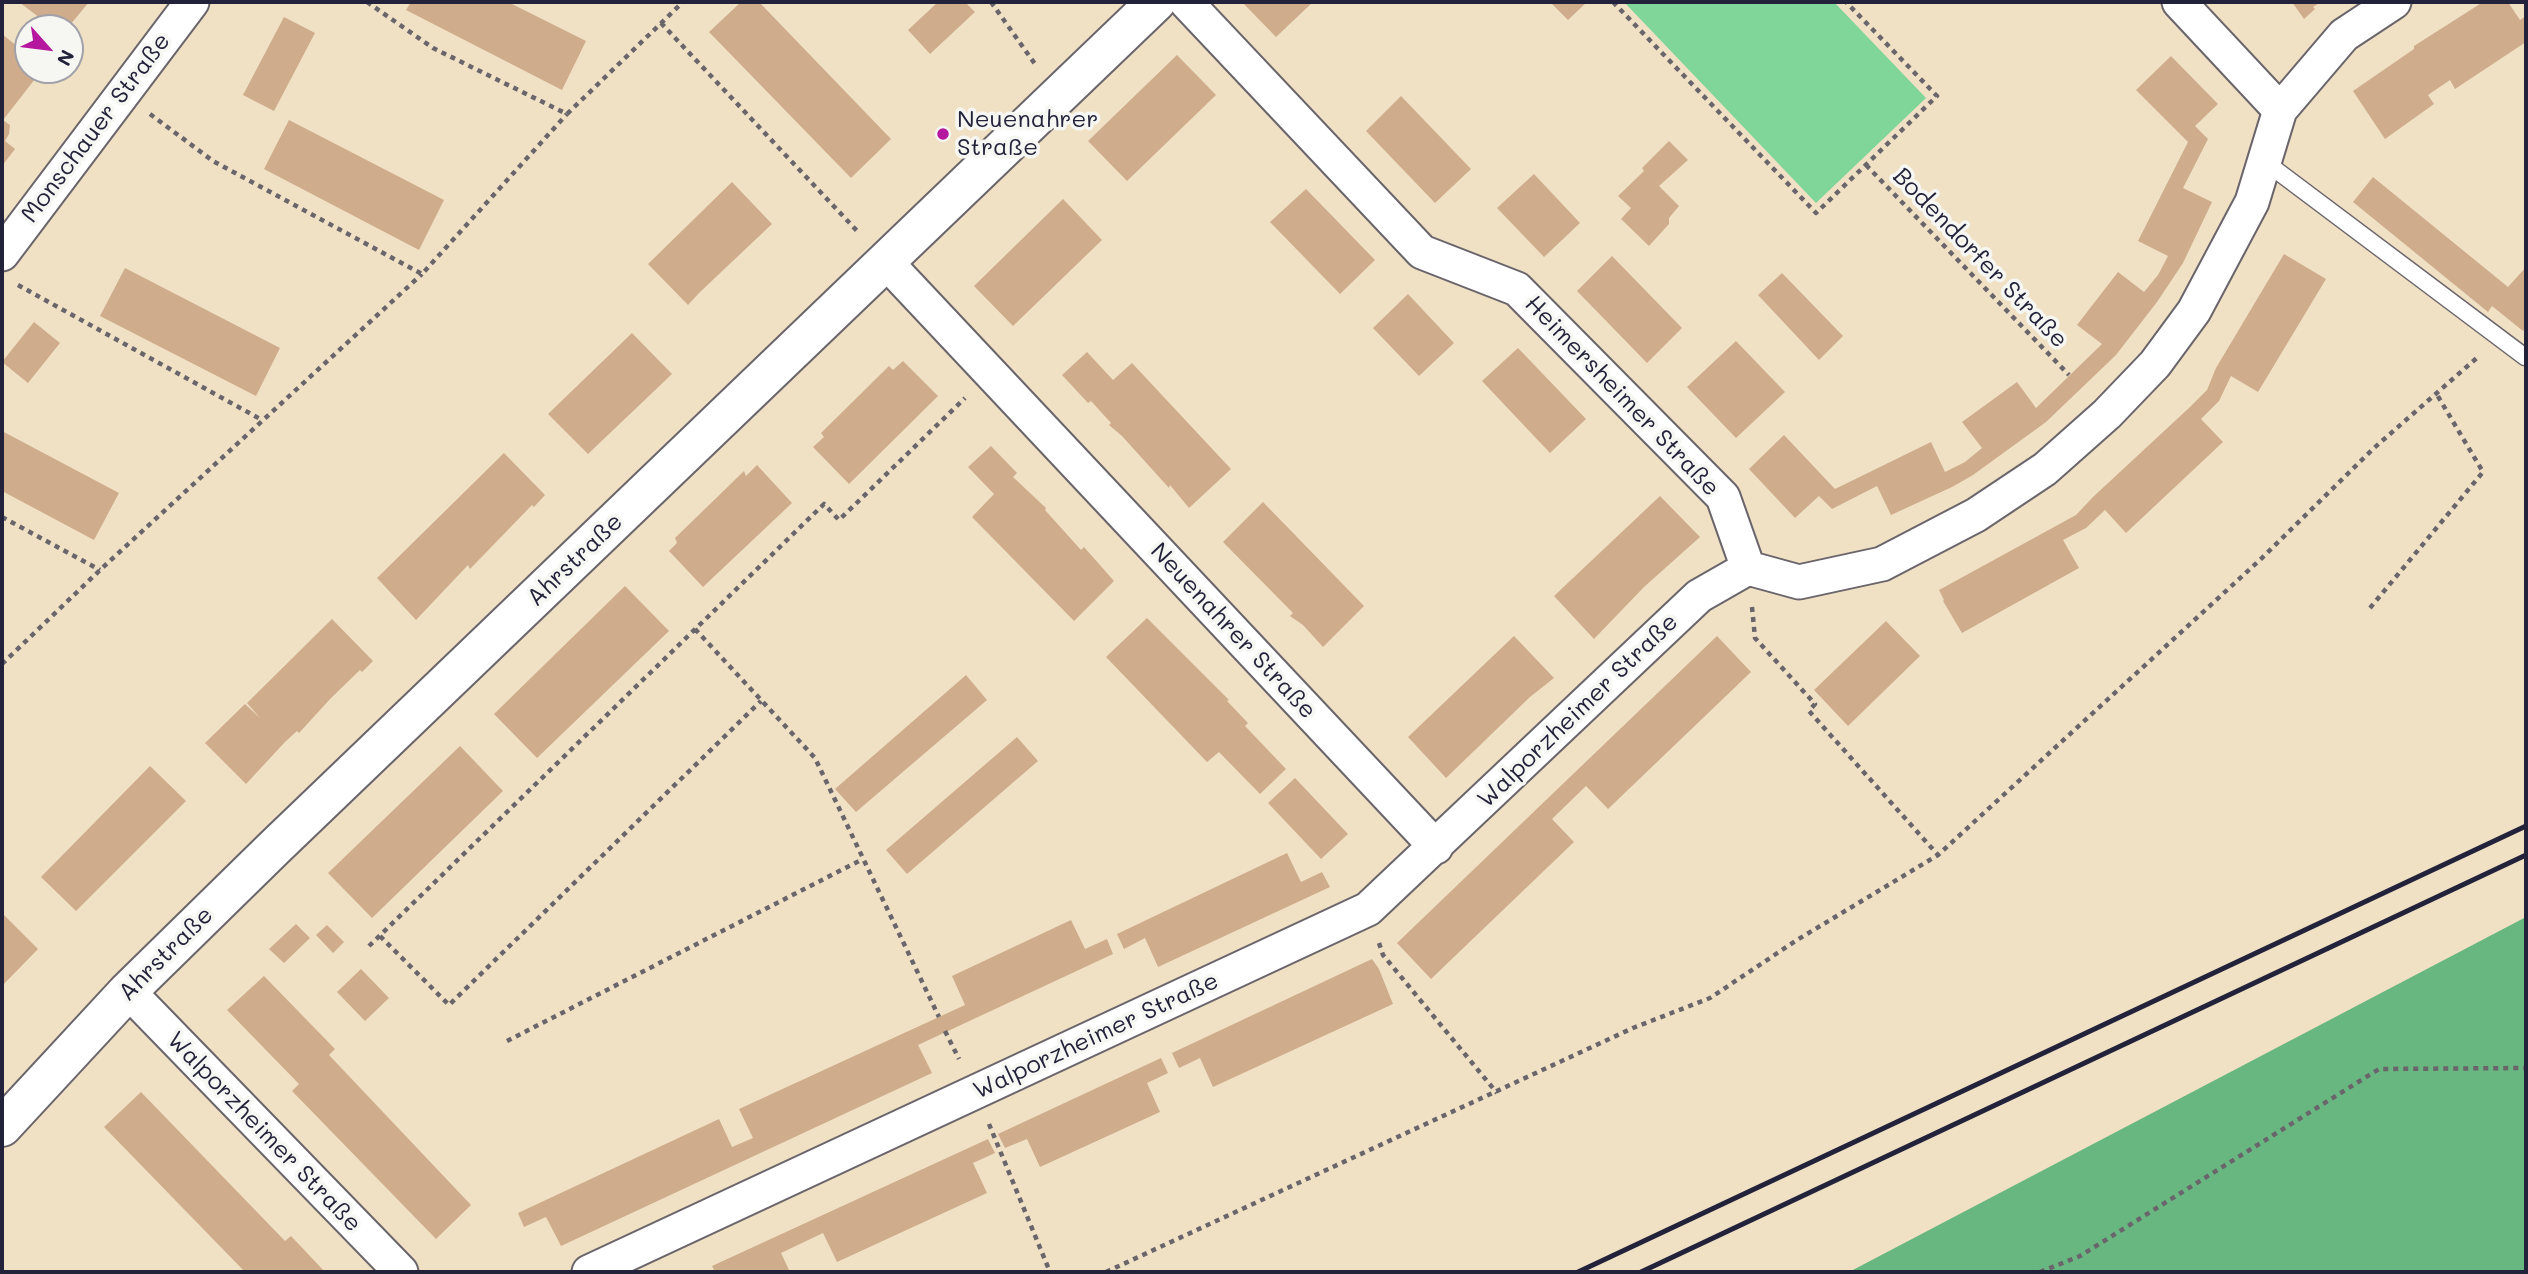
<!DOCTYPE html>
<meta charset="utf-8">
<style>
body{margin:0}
#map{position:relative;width:2528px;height:1274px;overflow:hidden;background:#f0e1c5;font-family:Mali,sans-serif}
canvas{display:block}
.frame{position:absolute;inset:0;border:4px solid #22223b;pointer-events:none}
.north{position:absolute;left:14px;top:14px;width:70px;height:70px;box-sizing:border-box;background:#f6f6f2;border:2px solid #a1a1a9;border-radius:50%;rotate:118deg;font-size:19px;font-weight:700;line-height:28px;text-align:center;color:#22223b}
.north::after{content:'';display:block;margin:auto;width:24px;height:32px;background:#b5179e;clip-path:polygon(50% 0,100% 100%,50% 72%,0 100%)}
</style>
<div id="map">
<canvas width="2528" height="1274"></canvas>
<div class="frame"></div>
<div class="north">N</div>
</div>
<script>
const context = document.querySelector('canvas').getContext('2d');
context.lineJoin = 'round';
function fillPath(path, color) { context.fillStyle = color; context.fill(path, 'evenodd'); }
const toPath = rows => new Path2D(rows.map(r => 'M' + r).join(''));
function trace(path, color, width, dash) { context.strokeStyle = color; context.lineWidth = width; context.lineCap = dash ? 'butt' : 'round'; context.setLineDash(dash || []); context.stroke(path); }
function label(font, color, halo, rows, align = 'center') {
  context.font = font + ' Mali,sans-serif'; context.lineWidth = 7; context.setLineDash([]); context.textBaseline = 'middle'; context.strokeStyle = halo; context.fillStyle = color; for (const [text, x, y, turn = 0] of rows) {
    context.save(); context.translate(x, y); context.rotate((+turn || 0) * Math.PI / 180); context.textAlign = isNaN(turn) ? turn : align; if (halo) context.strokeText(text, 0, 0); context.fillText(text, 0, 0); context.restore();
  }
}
const green = toPath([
 [1624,2,1834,2,1926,98,1816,203]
]);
const forest = toPath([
 [2526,917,2526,1272,1849,1272]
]);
const building = toPath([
 [19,2,89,2,70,25,75,29,70,36,70,28,53,28],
 [411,2,508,2,586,41,562,90,406,10],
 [741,2,759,2,891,139,851,178,709,32],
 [938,2,965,2,975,12,930,54,908,30],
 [1242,2,1313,2,1276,37],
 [1550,2,1587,2,1568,20],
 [2292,2,2321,2,2313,7,2315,9,2304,19],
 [2483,2,2508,2,2520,20,2526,16,2526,42,2455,89,2450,80,2428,95,2434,104,2385,139,2353,91,2414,49,2414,46],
 [284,17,315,33,274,111,243,95],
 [2,34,28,55,28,70,42,70,3,120,10,125,9,134,5,141,15,149,2,166],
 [1177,55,1216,95,1127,181,1088,141],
 [2171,56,2218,104,2195,126,2208,139,2183,188,2212,202,2183,263,2157,302,2116,355,2046,422,1973,475,1952,487,1891,515,1877,486,1832,509,1819,496,1795,518,1749,469,1784,435,1835,489,1931,442,1945,472,1965,462,1982,448,1962,422,2017,382,2036,408,2102,344,2077,325,2118,272,2144,292,2158,275,2168,256,2138,241,2188,142,2136,90],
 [1401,96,1471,169,1435,203,1366,131],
 [289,120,444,200,419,250,264,169],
 [1669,141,1688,160,1659,186,1679,206,1669,218,1669,224,1649,246,1621,219,1631,208,1618,196,1644,171,1642,168],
 [1534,174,1580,223,1544,257,1497,208],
 [2373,177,2508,287,2526,267,2526,327,2523,331,2492,306,2488,312,2353,202],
 [732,182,772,224,699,293,688,305,648,264],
 [1306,189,1375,260,1340,294,1270,222],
 [1063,199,1102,240,1013,326,974,286],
 [2284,254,2326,279,2258,392,2231,376,2219,401,2201,419,2223,442,2126,533,2105,510,2086,528,2063,540,2079,568,1962,633,1943,601,1944,600,1939,590,2076,515,2093,497,2190,407,2207,390,2216,368],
 [1612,256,1682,328,1647,363,1577,291],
 [125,268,280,348,256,396,100,316],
 [1782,273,1843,336,1819,360,1758,295],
 [1408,294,1454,343,1419,376,1373,328],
 [34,322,60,343,28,383,2,362],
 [632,333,672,374,588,454,548,414],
 [1736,341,1785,392,1736,438,1687,387],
 [1518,348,1586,419,1550,453,1482,381],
 [1087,352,1113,380,1132,363,1231,469,1189,508,1170,485,1169,488,1122,436,1109,425,1111,423,1091,401,1088,403,1062,375],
 [903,361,938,396,849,484,813,447,824,437,821,433,889,366,893,370],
 [2,431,119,493,94,540,2,491],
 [991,446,1017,473,1013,477,1046,508,1045,510,1081,550,1084,547,1114,581,1074,621,972,517,994,494,968,467],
 [504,453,545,495,534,507,532,505,470,569,468,565,416,620,377,578],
 [757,465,792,503,703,587,669,551,677,543,675,538,744,471,746,476],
 [1660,496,1700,537,1644,587,1594,639,1554,596],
 [1263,502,1364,606,1323,647,1303,625,1290,616,1293,613,1223,542],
 [625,586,669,631,537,758,494,714],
 [1147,618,1229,700,1227,701,1248,723,1245,726,1286,769,1260,794,1219,752,1207,762,1106,657],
 [332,619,373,661,362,672,360,670,331,698,299,733,297,731,285,742,246,784,205,743,245,704,260,718,247,703],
 [1886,621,1920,656,1848,726,1814,690],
 [1514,636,1554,678,1530,697,1446,778,1408,737],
 [1717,636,1751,672,1608,809,1586,786,1552,819,1574,842,1431,979,1397,943],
 [966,675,987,700,856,812,835,789],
 [1017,737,1038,761,907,874,886,850],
 [460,746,503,791,372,918,328,873],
 [150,766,186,801,76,911,41,877],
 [1295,778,1348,834,1321,859,1268,803],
 [1287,853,1301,882,1322,872,1330,887,1158,967,1145,938,1124,949,1117,934],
 [2,913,38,949,2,986],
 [1071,920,1085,949,1107,939,1113,954,918,1045,932,1073,561,1246,546,1217,524,1227,518,1213,719,1119,732,1147,753,1138,739,1109,965,1005,952,976],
 [296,924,310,938,284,963,269,949],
 [327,925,344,942,333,953,316,935],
 [1372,959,1379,969,1393,1004,1213,1087,1200,1058,1179,1068,1172,1053],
 [361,969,389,998,365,1021,337,992],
 [264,976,335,1049,329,1055,471,1205,436,1239,292,1091,299,1084,227,1010],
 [1161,1058,1168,1073,1147,1083,1160,1112,1040,1167,1027,1139,1005,1148,998,1134],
 [141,1092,285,1241,291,1236,325,1272,245,1272,104,1127],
 [988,1139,995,1153,973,1163,987,1193,837,1262,823,1233,781,1253,790,1272,715,1272,712,1266]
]);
const path = toPath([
 [367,2,433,48,567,114,683,2],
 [991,2,1035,64],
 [1613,2,1816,213,1937,96,1846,2],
 [661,23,860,234],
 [150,114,213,161,422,274,567,114],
 [1866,165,2069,375],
 [18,285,262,420],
 [2,517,100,570],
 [1752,607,1755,638,1815,704,1809,711,1938,855],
 [2370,608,2483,472,2436,393],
 [695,629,815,758,939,1017],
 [2,664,100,570,422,274],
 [380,936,449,1005,761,701],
 [1379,943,1383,955,1497,1093],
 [369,946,824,504,839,520,965,398],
 [945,1031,959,1059],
 [507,1041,863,859],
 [989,1124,1050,1272],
 [1106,1272,1633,1028,1710,998,1797,940,1938,855,2262,558,2374,448,2479,356],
 [2040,1272,2080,1256,2379,1069,2526,1068]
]);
const lane = toPath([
 [2264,161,2525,357,2526,355]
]);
const street = toPath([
 [1186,2,1422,252,1517,289,1723,497,1748,568],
 [2179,2,2280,110],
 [2,254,192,2],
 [886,262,1436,847],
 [128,991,401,1272],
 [589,1272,1368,909,1699,596,1748,568,1799,582,1882,564,1976,515,2045,469,2107,414,2155,364,2194,311,2252,202,2280,110,2344,35,2394,2]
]);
const secondary = toPath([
 [2,1127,128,991,274,848,1156,2]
]);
const rail = toPath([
 [1578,1272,2526,826],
 [1641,1272,2526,855]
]);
const markers = [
 [943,134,7,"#b5179e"]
];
const poiNames = [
 ["Neuenahrer",957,120],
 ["Straße",957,148]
];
const streetNames = [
 ["Monschauer Straße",96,128,-53],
 ["Bodendorfer Straße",1980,258,46],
 ["Heimersheimer Straße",1622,396,46],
 ["Ahrstraße",575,560,-44],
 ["Neuenahrer Straße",1233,631,47],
 ["Walporzheimer Straße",1578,711,-44],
 ["Ahrstraße",166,954,-45],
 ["Walporzheimer Straße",1096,1036,-25],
 ["Walporzheimer Straße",264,1132,46]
];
fillPath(green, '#80d598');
fillPath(forest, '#68b680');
fillPath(building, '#cfac8b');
trace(lane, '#6a656b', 19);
trace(street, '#6a656b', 37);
trace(secondary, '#6a656b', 42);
trace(path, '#6a656b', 4.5, [5, 5]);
trace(lane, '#fff', 16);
trace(street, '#fff', 33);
trace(secondary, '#fff', 38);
trace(rail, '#22223b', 5);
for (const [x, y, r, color] of markers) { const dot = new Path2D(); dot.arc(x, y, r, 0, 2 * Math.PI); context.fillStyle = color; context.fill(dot); trace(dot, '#f6f6f2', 2.5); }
label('24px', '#22223b', '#f6f6f2', poiNames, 'left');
label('24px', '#22223b', '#f6f6f2', streetNames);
</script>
